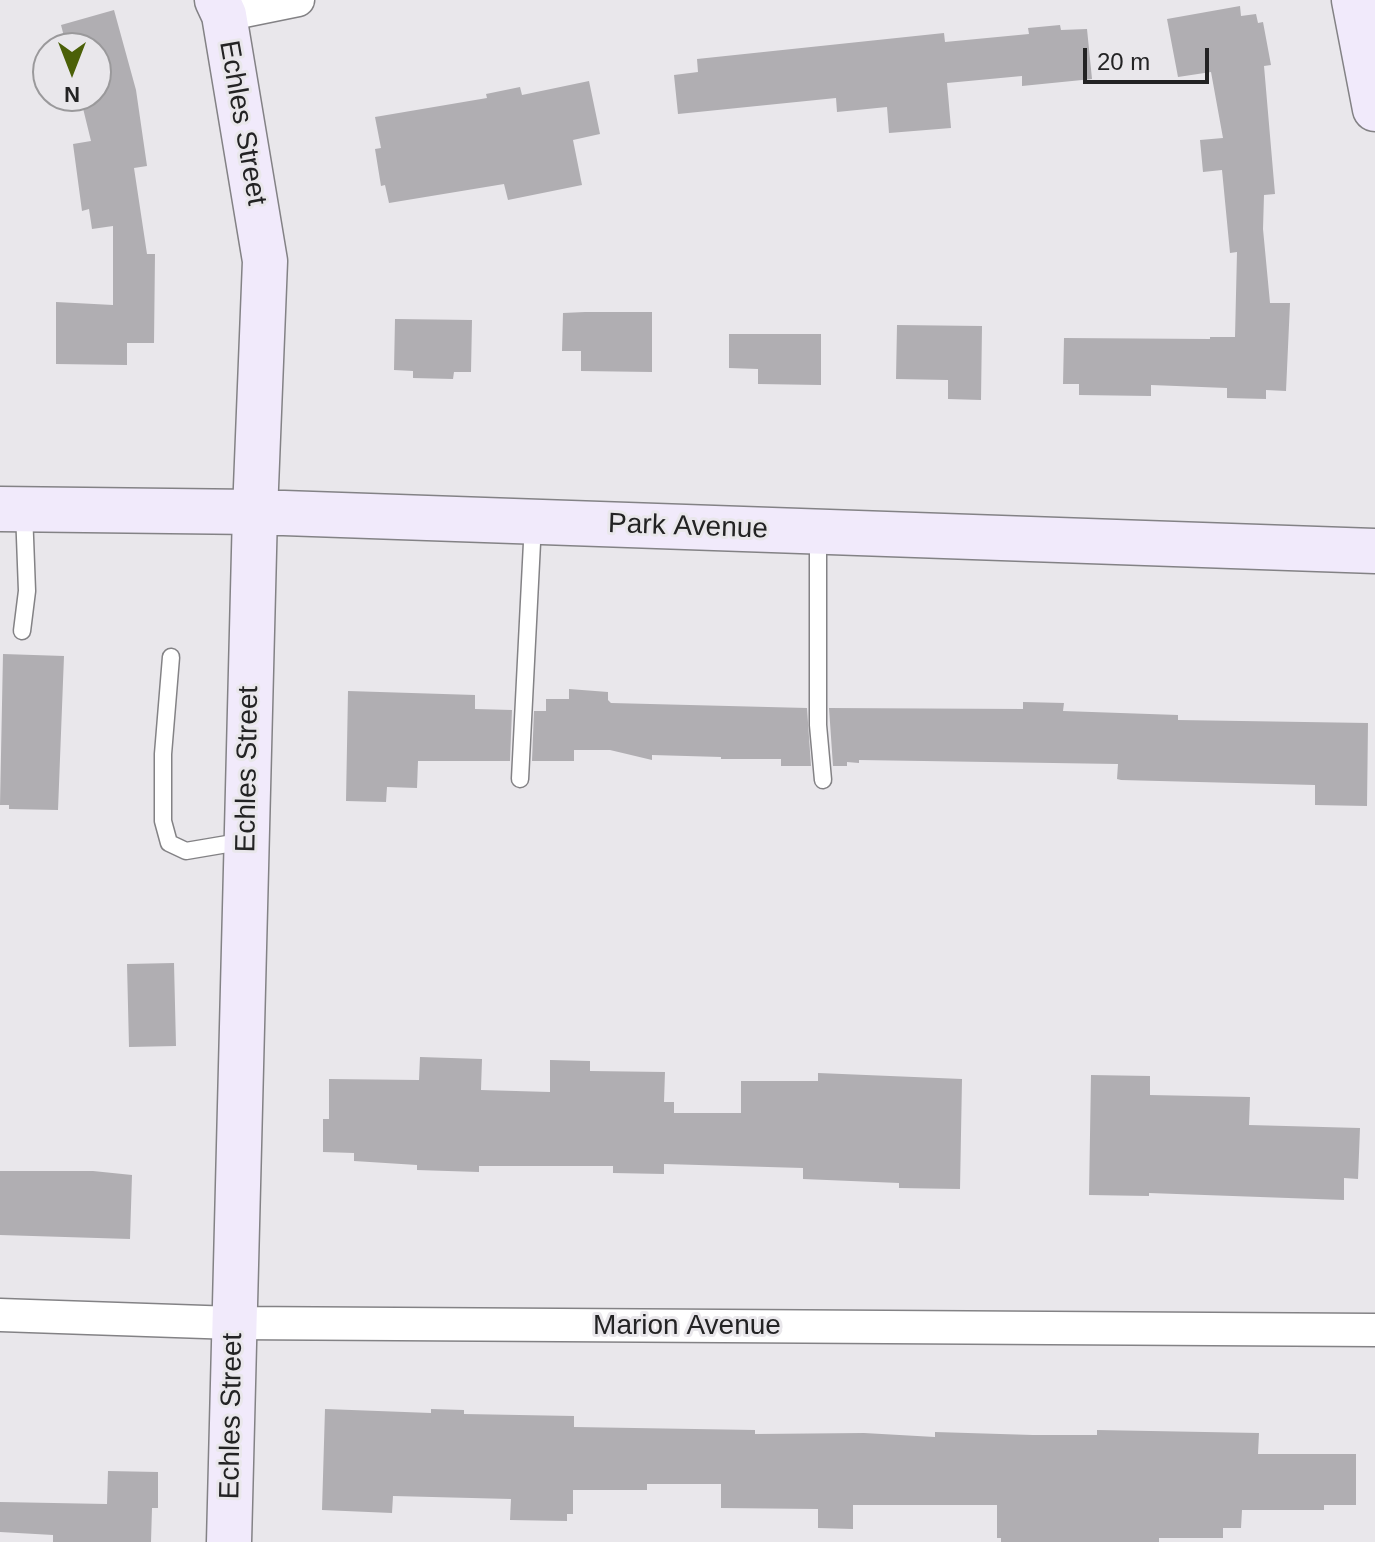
<!DOCTYPE html>
<style>
body{margin:0}
#map{position:relative;width:1375px;height:1542px;overflow:hidden;background:#e9e7eb;font-family:Arial,sans-serif}
canvas{display:block}
.north{position:absolute;left:32px;top:32px;width:80px;height:80px;box-sizing:border-box;background:#e9e7eb;border:2px solid #9a999b;border-radius:50%;rotate:180deg;font-size:22px;font-weight:700;line-height:32px;text-align:center;color:#232324}
.north::after{content:'';display:block;margin:auto;width:28px;height:36px;background:#4b6008;clip-path:polygon(50% 0,100% 100%,50% 72%,0 100%)}
.scale{position:absolute;left:1083px;top:48px;width:126px;height:36px;box-sizing:border-box;border:4px solid #232324;border-top:0;padding-left:10px;font-size:24px;line-height:28px;white-space:nowrap;color:#232324;-webkit-text-stroke:6px #e9e7eb;paint-order:stroke}
</style>
<div id="map">
<canvas width="1375" height="1542"></canvas>
<div class="north">N</div>
<div class="scale">20 m</div>
</div>
<script>
const context = document.querySelector('canvas').getContext('2d');
context.lineJoin = 'round';
function fillPath(path, color) { context.fillStyle = color; context.fill(path, 'evenodd'); }
const toPath = rows => new Path2D(rows.map(r => 'M' + r).join(''));
function trace(path, color, width, dash) { context.strokeStyle = color; context.lineWidth = width; context.lineCap = dash ? 'butt' : 'round'; context.setLineDash(dash || []); context.stroke(path); }
function label(font, color, halo, rows, align = 'center') {
  context.font = font + ' Arial,sans-serif'; context.lineWidth = 6; context.setLineDash([]); context.textBaseline = 'middle'; context.strokeStyle = halo; context.fillStyle = color; for (const [text, x, y, turn = 0] of rows) {
    context.save(); context.translate(x, y); context.rotate((+turn || 0) * Math.PI / 180); context.textAlign = isNaN(turn) ? turn : align; if (halo) context.strokeText(text, 0, 0); context.fillText(text, 0, 0); context.restore();
  }
}
const building = toPath([
 [1240,6,1241,16,1256,14,1258,23,1263,22,1271,65,1264,66,1275,194,1264,195,1263,229,1270,303,1290,303,1286,391,1266,390,1266,399,1227,398,1227,388,1151,385,1151,396,1079,395,1079,384,1063,384,1064,338,1210,339,1210,337,1235,337,1237,252,1230,253,1222,170,1203,172,1200,140,1223,138,1211,72,1178,77,1167,19],
 [114,10,136,90,147,166,134,168,147,254,155,254,154,343,127,343,127,365,56,364,56,302,113,305,113,226,92,229,89,209,82,211,73,144,91,141,80,96,96,96,96,48,67,48,61,25],
 [1060,25,1061,30,1087,29,1092,79,1022,86,1022,76,947,83,951,128,889,133,887,107,837,112,836,98,678,114,674,75,698,72,697,59,944,33,945,42,1029,34,1028,28],
 [589,81,600,134,573,140,582,185,508,200,504,184,389,203,385,185,381,186,375,149,381,148,375,117,487,98,486,94,520,87,522,95],
 [585,312,652,312,652,372,581,371,581,351,562,351,563,313],
 [395,319,472,320,471,372,454,372,453,379,413,378,413,371,394,370],
 [897,325,982,326,981,400,948,399,948,380,896,379],
 [729,334,821,334,821,385,758,384,758,369,729,368],
 [3,654,64,656,58,810,9,809,9,805,0,805],
 [569,689,608,692,608,700,611,703,807,708,811,766,781,766,781,759,721,759,721,757,652,755,652,760,610,750,574,750,574,761,532,761,534,711,546,711,546,699,569,699],
 [348,691,475,695,475,709,512,710,510,761,418,761,417,788,387,787,386,802,346,801],
 [1023,702,1064,703,1063,711,1178,715,1178,720,1368,723,1367,806,1315,805,1315,785,1121,780,1117,779,1118,764,859,760,859,763,847,762,847,766,833,766,829,708,1023,709],
 [174,963,176,1046,129,1047,127,964],
 [420,1057,482,1059,481,1090,550,1092,550,1060,590,1061,590,1071,665,1072,664,1102,674,1102,674,1113,741,1113,741,1081,818,1081,818,1073,962,1079,960,1189,899,1188,899,1183,803,1179,803,1168,664,1164,664,1174,613,1173,613,1166,479,1166,479,1172,417,1170,417,1165,354,1161,354,1153,323,1152,323,1119,329,1119,329,1079,419,1080],
 [1091,1075,1150,1076,1150,1095,1250,1097,1249,1125,1360,1128,1358,1179,1344,1178,1344,1200,1149,1193,1149,1196,1089,1195],
 [0,1171,93,1171,132,1175,130,1239,0,1235],
 [325,1409,431,1413,431,1409,464,1410,464,1414,574,1416,574,1427,755,1430,755,1434,864,1433,935,1437,935,1432,1033,1435,1097,1435,1097,1430,1259,1433,1258,1454,1356,1454,1356,1505,1324,1505,1324,1510,1242,1510,1241,1528,1223,1528,1223,1538,1159,1538,1159,1542,1001,1542,1001,1538,997,1538,997,1505,853,1505,853,1529,818,1528,818,1509,721,1508,721,1484,647,1484,647,1490,573,1490,573,1514,567,1514,567,1521,510,1520,511,1499,393,1496,392,1513,322,1510],
 [108,1471,158,1472,158,1508,152,1508,151,1542,53,1542,53,1535,0,1532,0,1502,107,1504]
]);
const lane = toPath([
 [818,533,818,725,823,780],
 [22,631,27,591,24,511],
 [171,657,163,754,163,821,169,843,186,851,245,841],
 [520,779,533,523]
]);
const street = toPath([
 [224,15,298,0],
 [0,1315,234,1323,1375,1330]
]);
const secondary = toPath([
 [217,0,224,15,265,261,255,512,229,1542],
 [1354,0,1375,109],
 [0,509,255,512,1375,551]
]);
const streetNames = [
 ["Echles Street",242,123,80],
 ["Park Avenue",688,527,2],
 ["Echles Street",248,769,-89],
 ["Marion Avenue",687,1326],
 ["Echles Street",232,1416,-89]
];
fillPath(building, '#b0aeb2');
trace(lane, '#838285', 19);
trace(street, '#838285', 35);
trace(secondary, '#838285', 47);
trace(lane, '#fff', 16);
trace(street, '#fff', 32);
trace(secondary, '#f1eafb', 44);
label('28px', '#232324', '#e9e7eb', streetNames);
</script>
